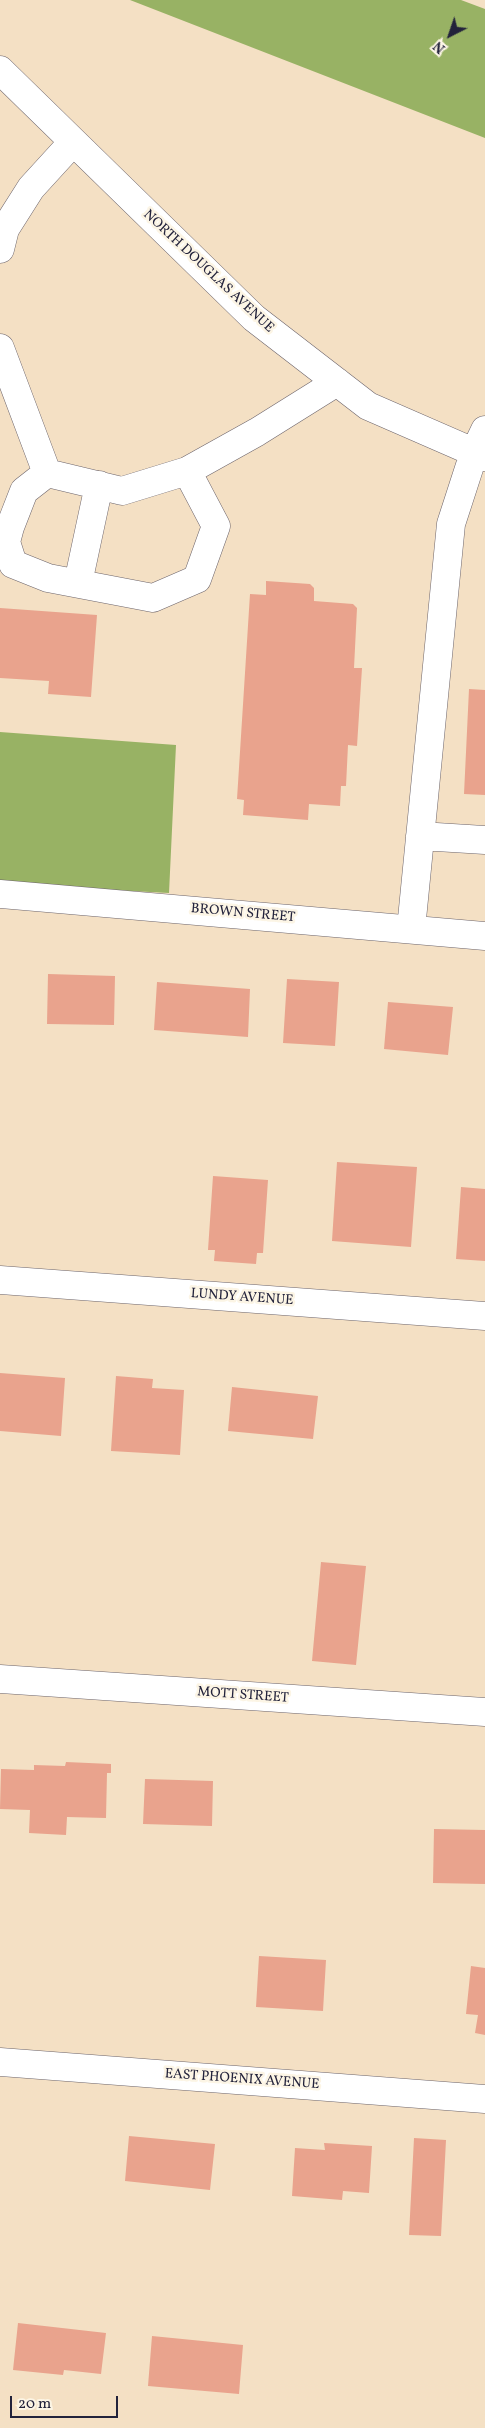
<!DOCTYPE html>
<style>
body{margin:0}
#map{position:relative;width:485px;height:2428px;overflow:hidden;background:#f4e0c4;font-family:Vollkorn,serif}
canvas{display:block}
.north{position:absolute;left:425px;top:10px;width:50px;height:50px;-webkit-text-stroke:4px #fcf5e5;paint-order:stroke;rotate:221deg;font-size:14px;font-weight:700;line-height:20px;text-align:center;color:#22223b}
.north::after{content:'';display:block;margin:auto;width:18px;height:22px;background:#22223b;clip-path:polygon(50% 0,100% 100%,50% 72%,0 100%)}
.scale{position:absolute;left:10px;top:2396px;width:108px;height:22px;box-sizing:border-box;border:2px solid #22223b;border-top:0;padding-left:6px;font-size:15px;line-height:18px;white-space:nowrap;color:#22223b;-webkit-text-stroke:4px #fcf5e5;paint-order:stroke}
</style>
<div id="map">
<canvas width="485" height="2428"></canvas>
<div class="north">N</div>
<div class="scale">20 m</div>
</div>
<script>
const context = document.querySelector('canvas').getContext('2d');
context.lineJoin = 'round';
function fillPath(path, color) { context.fillStyle = color; context.fill(path, 'evenodd'); }
const toPath = rows => new Path2D(rows.map(r => 'M' + r).join(''));
function trace(path, color, width, dash) { context.strokeStyle = color; context.lineWidth = width; context.lineCap = dash ? 'butt' : 'round'; context.setLineDash(dash || []); context.stroke(path); }
function label(font, color, halo, rows, align = 'center') {
  context.font = font + ' Vollkorn,serif'; context.lineWidth = 5; context.setLineDash([]); context.textBaseline = 'middle'; context.strokeStyle = halo; context.fillStyle = color; for (const [text, x, y, turn = 0] of rows) {
    context.save(); context.translate(x, y); context.rotate((+turn || 0) * Math.PI / 180); context.textAlign = isNaN(turn) ? turn : align; if (halo) context.strokeText(text, 0, 0); context.fillText(text, 0, 0); context.restore();
  }
}
const forest = toPath([
 [130,0,461,0,485,9,485,138],
 [0,732,176,745,169,893,0,884]
]);
const building = toPath([
 [266,581,310,584,314,588,314,601,353,604,357,608,354,668,362,668,357,746,348,745,346,786,341,786,340,806,309,804,308,820,243,815,244,800,237,799,250,594,266,595],
 [0,608,97,615,91,697,48,694,49,681,0,678],
 [469,689,485,690,485,795,464,794],
 [48,974,115,976,114,1025,47,1024],
 [287,979,339,982,335,1046,283,1043],
 [157,982,250,989,248,1037,154,1030],
 [388,1002,453,1007,448,1055,384,1049],
 [337,1162,417,1167,411,1247,332,1241],
 [213,1176,268,1180,263,1253,257,1253,256,1264,214,1261,215,1250,208,1250],
 [461,1187,485,1189,485,1261,456,1259],
 [0,1373,65,1378,61,1436,0,1431],
 [116,1376,153,1379,152,1388,184,1390,180,1455,111,1451],
 [232,1387,318,1396,313,1439,228,1431],
 [321,1562,366,1566,356,1665,312,1661],
 [66,1762,111,1764,111,1773,107,1773,106,1818,67,1817,66,1835,29,1833,30,1810,0,1809,1,1769,34,1770,34,1765,65,1766],
 [145,1779,213,1781,212,1826,143,1824],
 [434,1829,485,1830,485,1884,433,1883],
 [259,1956,326,1960,323,2011,256,2007],
 [471,1966,485,1968,485,2035,475,2033,478,2015,466,2014],
 [129,2136,215,2144,210,2190,125,2181],
 [414,2138,446,2140,441,2236,409,2235],
 [324,2143,372,2146,369,2193,343,2191,342,2200,292,2196,295,2148,325,2150],
 [18,2323,106,2333,101,2374,64,2370,63,2375,13,2370],
 [152,2336,243,2345,239,2394,148,2386]
]);
const minor = toPath([
 [0,70,254,318,368,406,485,457],
 [0,249,5,229,31,188,73,142],
 [0,348,47,473,122,491,187,471,257,432,337,382],
 [47,473,24,491,10,527,6,542,13,564,48,578,153,598,197,579,216,526,187,471],
 [78,583,99,485],
 [420,836,485,840],
 [0,894,485,936],
 [411,929,451,524,474,453,485,430],
 [0,1280,485,1316],
 [0,1679,485,1712],
 [0,2062,485,2099]
]);
const streetNames = [
 ["NORTH DOUGLAS AVENUE",208,272,43],
 ["BROWN STREET",243,914,5],
 ["LUNDY AVENUE",242,1298,4],
 ["MOTT STREET",243,1696,4],
 ["EAST PHOENIX AVENUE",242,2080,4]
];
fillPath(forest, '#98b264');
fillPath(building, '#e9a38d');
trace(minor, '#6c646b', 29);
trace(minor, '#fff', 28);
label('14px', '#22223b', '#fcf5e5', streetNames);
</script>
